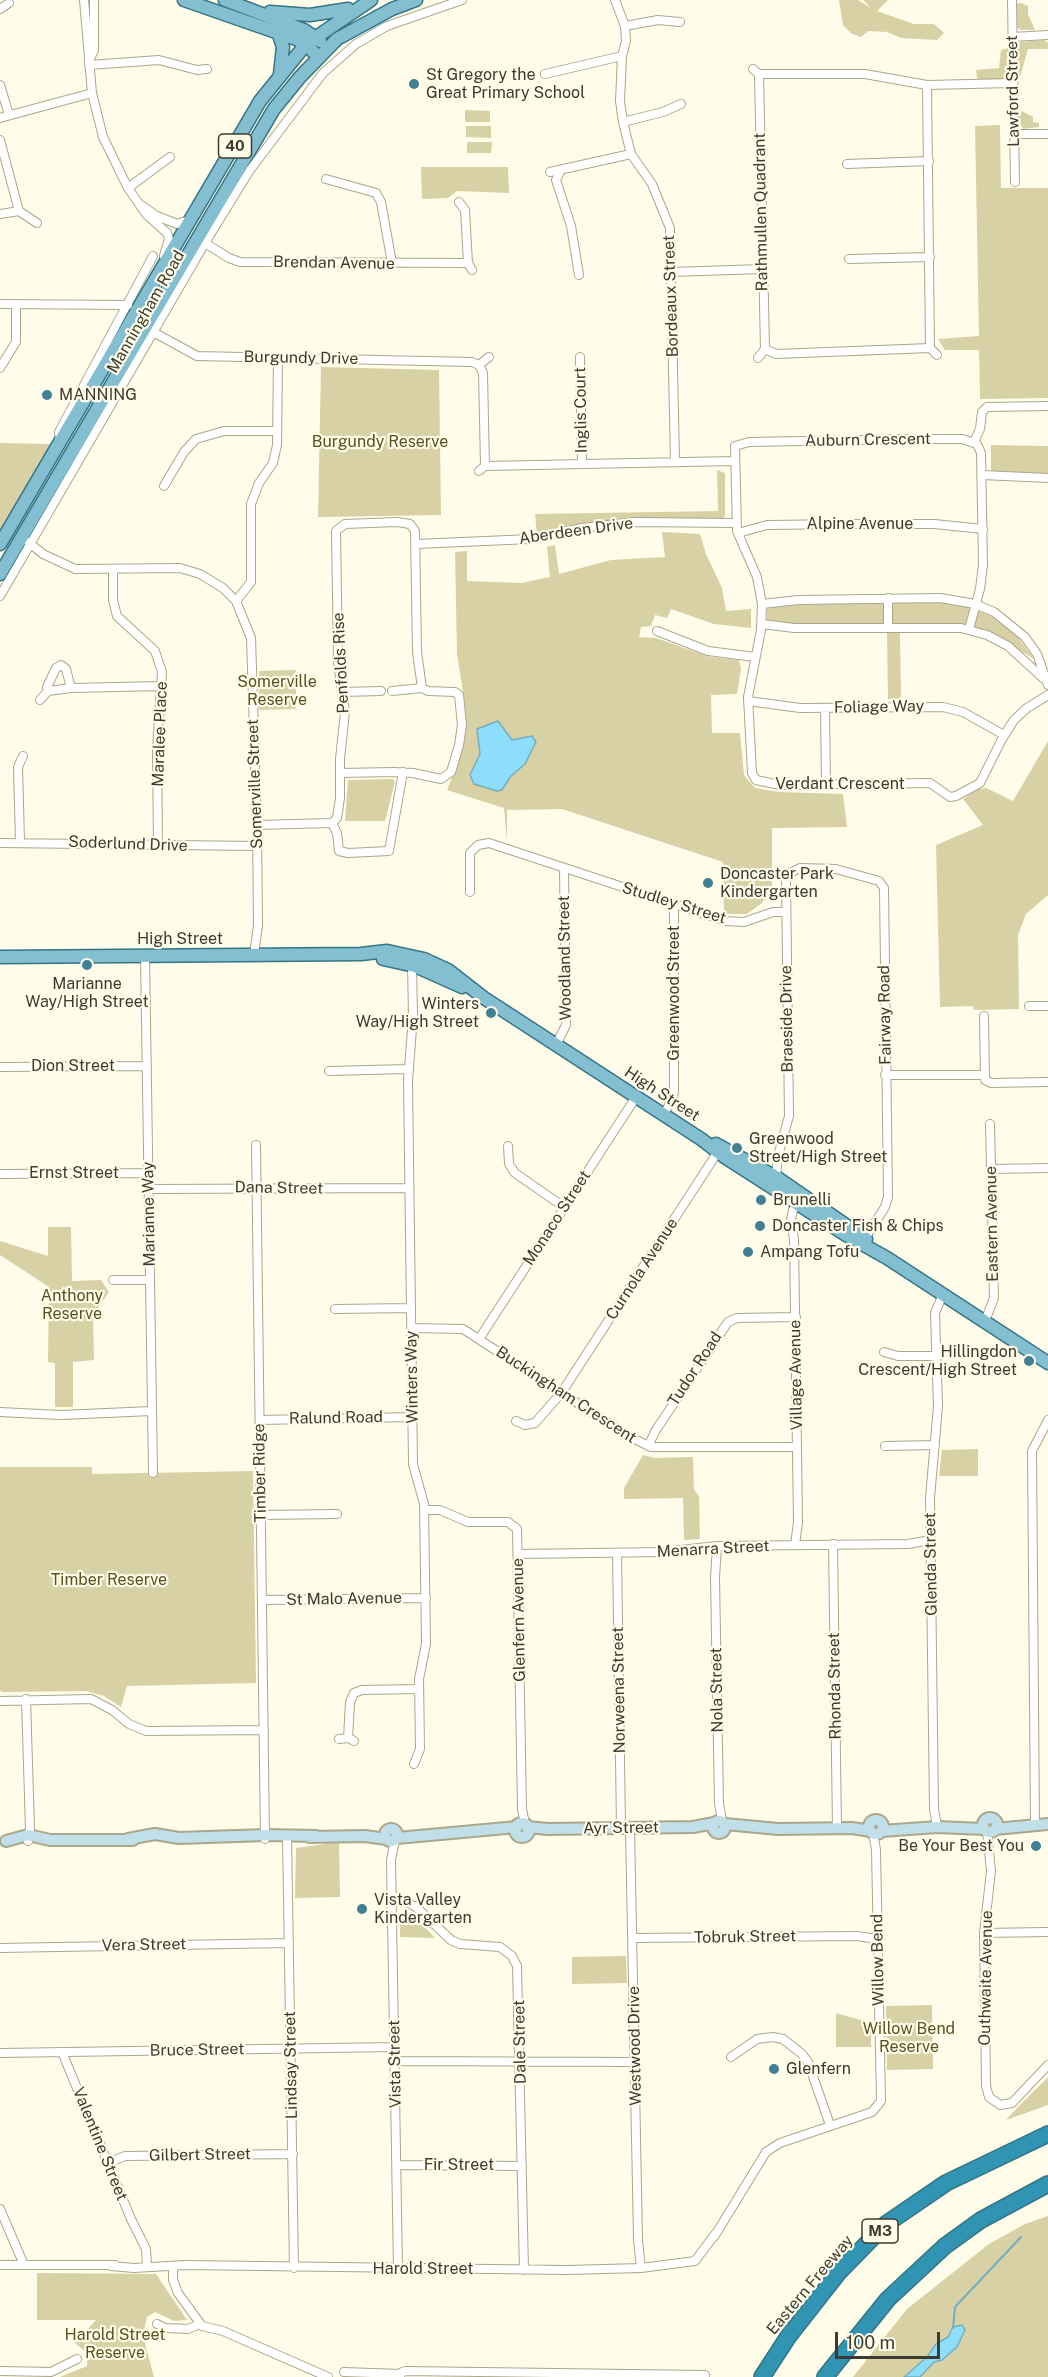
<!DOCTYPE html>
<style>
body{margin:0}
#map{position:relative;width:1048px;height:2377px;overflow:hidden;background:#fffcea;font-family:"Public Sans",sans-serif}
canvas{display:block}
.scale{position:absolute;left:835px;top:2332px;width:105px;height:27px;box-sizing:border-box;border:3px solid #3d3b2f;border-top:0;padding-left:8px;font-size:18px;line-height:21px;white-space:nowrap;color:#3d3b2f;-webkit-text-stroke:4px #fffcea;paint-order:stroke}
</style>
<div id="map">
<canvas width="1048" height="2377"></canvas>
<div class="scale">100 m</div>
</div>
<script>
const context = document.querySelector('canvas').getContext('2d');
context.lineJoin = 'round';
function fillPath(path, color) { context.fillStyle = color; context.fill(path, 'evenodd'); }
const toPath = rows => new Path2D(rows.map(r => 'M' + r).join(''));
function trace(path, color, width, dash) { context.strokeStyle = color; context.lineWidth = width; context.lineCap = dash ? 'butt' : 'round'; context.setLineDash(dash || []); context.stroke(path); }
function label(font, color, halo, rows, align = 'center') {
  context.font = font + ' "Public Sans",sans-serif'; context.lineWidth = 4.5; context.setLineDash([]); context.textBaseline = 'middle'; context.strokeStyle = halo; context.fillStyle = color; for (const [text, x, y, turn = 0] of rows) {
    context.save(); context.translate(x, y); context.rotate((+turn || 0) * Math.PI / 180); context.textAlign = isNaN(turn) ? turn : align; if (halo) context.strokeText(text, 0, 0); context.fillText(text, 0, 0); context.restore();
  }
}
const green = toPath([
 [839,0,858,0,871,8,863,0,888,0,877,11,914,24,934,24,944,33,937,40,901,38,887,32,868,31,861,37,852,34,843,25],
 [1021,3,1028,6,1028,14,1035,30,1021,30,1014,26,1014,4],
 [1044,40,1048,43,1048,49,1028,49,1020,77,1012,75,1020,42],
 [1008,48,1012,66,1006,79,984,83,977,78,976,70,999,68,1001,50],
 [465,110,490,111,490,122,465,122],
 [1022,111,1033,117,1033,122,1039,123,1039,127,1023,129,1018,117],
 [1000,125,1001,188,1048,188,1048,398,980,399,979,350,945,350,938,339,979,336,975,126],
 [466,126,491,126,491,138,466,137],
 [467,142,492,142,491,153,467,153],
 [421,167,508,167,509,193,457,191,448,198,422,199],
 [321,367,439,370,441,515,318,517],
 [0,443,51,444,56,448,0,546],
 [991,445,1048,446,1048,475,991,472],
 [717,470,725,473,725,516,722,519,626,520,537,535,535,514,718,511],
 [662,532,700,534,706,554,722,588,726,611,751,609,751,628,714,624,671,609,667,618,655,615,651,626,641,627,639,637,656,638,710,657,739,660,741,669,737,694,711,695,712,733,740,733,744,775,755,788,779,792,843,794,847,827,772,828,772,887,762,903,747,914,724,914,723,862,562,809,507,810,507,842,504,808,447,790,459,759,465,727,465,705,457,654,455,552,467,551,467,581,521,583,550,577,547,547,555,545,559,574,611,560,665,557],
 [937,601,962,605,989,615,1017,636,1034,659,991,633,964,624,797,624,767,621,767,607,804,603],
 [900,631,901,699,888,699,887,632],
 [296,670,296,709,259,710,259,671],
 [1048,741,1048,895,1026,914,1018,935,1019,1009,974,1010,973,1006,940,1007,936,845,983,825,963,799,978,789,986,788,1013,801],
 [393,779,395,782,385,821,345,821,348,780],
 [48,1227,71,1227,72,1281,101,1280,109,1292,93,1315,94,1360,73,1362,73,1407,55,1407,55,1363,48,1362,49,1287,0,1255,0,1241,48,1256],
 [978,1449,978,1476,939,1476,942,1450],
 [643,1455,655,1458,693,1457,694,1490,699,1496,700,1539,684,1540,683,1498,624,1499,624,1488],
 [0,1467,92,1467,92,1474,253,1471,256,1683,127,1686,121,1707,104,1696,86,1691,2,1692,0,1690],
 [339,1842,340,1897,295,1898,296,1848],
 [404,1911,412,1914,435,1938,400,1937,400,1918],
 [626,1956,627,1983,572,1984,572,1957],
 [932,2005,933,2069,887,2070,886,2006],
 [836,2013,871,2023,871,2047,836,2047],
 [1048,2077,1048,2105,1006,2120,1016,2109],
 [1048,2216,1048,2377,853,2377,907,2309,989,2244,1025,2224],
 [37,2273,156,2274,187,2320,174,2321,155,2312,147,2317,143,2336,154,2377,60,2377,87,2366,87,2353,75,2343,96,2320,37,2320]
]);
const water = toPath([
 [498,721,512,740,532,736,536,742,525,764,511,776,502,790,497,791,474,784,470,775,480,754,477,729,498,721],
 [962,2325,965,2330,957,2347,942,2360,934,2362,920,2377,904,2377,927,2357,936,2344,948,2337,953,2327,962,2325]
]);
const stream = toPath([
 [953,2328,955,2307,1021,2237]
]);
const street = toPath([
 [84,0,92,93,103,137,128,188,146,214,167,233,169,239,164,256],
 [615,0,625,26,626,41,622,56,620,101,623,122,631,154,652,184,670,228,675,462],
 [1012,0,1015,182],
 [0,9,9,3],
 [625,26,658,20,680,22],
 [1012,37,1048,35],
 [89,61,94,50,94,0],
 [89,65,159,60,197,70,207,69],
 [753,69,759,74,865,74,927,85,1012,83],
 [545,74,622,56],
 [0,85,9,115],
 [927,85,930,348],
 [0,118,92,93],
 [623,122,663,112,681,104],
 [1014,134,1048,134],
 [0,140,19,211],
 [847,164,929,161],
 [550,172,631,154],
 [560,172,556,180,571,226,579,275],
 [326,179,376,193,381,202,392,263],
 [128,188,170,157],
 [459,202,465,210,468,263],
 [141,205,157,216,177,224,189,220],
 [0,214,19,211,37,223],
 [205,243,229,258,240,262,468,263,472,270],
 [849,259,930,257],
 [671,272,762,269],
 [0,304,128,305],
 [134,316,144,327,197,356,472,362,479,365,489,357],
 [765,349,776,354,930,348,937,355],
 [580,357,582,463],
 [758,358,765,349,759,74],
 [479,365,483,373,485,466,479,471],
 [0,368,16,342,16,304],
 [60,441,59,432,153,256],
 [974,442,980,429,982,412,987,407,1048,406],
 [485,466,734,461],
 [982,475,1048,478],
 [164,486,184,452,196,439,224,431,277,431],
 [738,533,767,525,848,524,934,524,983,529],
 [28,542,43,554,75,569,180,568,200,574,223,588,236,601,251,638,257,825,258,925,254,955],
 [416,544,531,539,582,528,635,522,735,523],
 [113,570,113,600,117,616,155,651,162,672,157,750,158,845],
 [0,596,205,243,250,170,323,73,356,44,387,26,462,0],
 [888,598,888,627],
 [236,601,251,582,251,504,259,483,273,463,277,445,278,359],
 [762,604,798,600,940,598,975,604,994,612,1025,637,1037,654,1048,685],
 [762,624,794,628,961,628,987,635,1008,646,1043,678],
 [969,629,980,589,983,565,981,453,977,444,962,439,912,439,749,442,735,446,737,531,757,577,762,604,761,630,748,697,752,773,756,780,780,785,930,783,950,797,956,796,980,783,1002,739,1014,720,1027,708,1048,695],
 [657,631,708,651,755,657],
 [48,691,47,687,56,668,61,665,66,669,71,688],
 [392,691,422,688],
 [342,692,381,691],
 [40,700,48,691,71,688,161,686],
 [748,701,800,708,943,707,963,712,1004,735],
 [825,708,826,785],
 [340,773,394,772,413,773,441,779,451,772,459,745,462,725,459,695,455,692,428,691,422,688,417,652,415,531,410,524,397,522,345,524,336,531,338,663,345,712,340,759,340,798,337,818,332,823,337,833,339,851,348,853,389,851,403,772],
 [257,825,332,823],
 [20,842,18,767,23,756],
 [0,843,257,846],
 [470,892,470,853,478,845,489,843,726,921,744,922,773,912,786,912],
 [145,956,153,1473],
 [412,963,413,1016,408,1081,413,1464,424,1504,426,1644,419,1679,420,1749,414,1764],
 [1029,1006,1048,1006],
 [984,1016,985,1080,991,1083,1048,1082],
 [556,1045,566,1025,564,869],
 [0,1067,147,1066],
 [329,1071,408,1069],
 [885,1075,984,1075],
 [663,1115,673,1099,674,1091,674,904],
 [256,1145,265,1839],
 [508,1146,509,1164,515,1173,564,1207],
 [991,1169,1048,1168],
 [0,1174,148,1173],
 [776,1177,778,1156,789,1116,786,880,790,873,800,868,836,869,879,881,884,888,888,1197,885,1207,864,1240],
 [148,1189,409,1188],
 [113,1280,150,1280],
 [335,1309,411,1308],
 [985,1321,994,1298,990,1124],
 [412,1328,463,1329,630,1437,651,1447,797,1447],
 [479,1339,636,1097],
 [884,1352,898,1356,937,1356],
 [0,1412,61,1415,152,1411],
 [260,1420,413,1417],
 [516,1421,525,1425,535,1423,562,1392,719,1150],
 [648,1446,656,1430,728,1322,737,1318,796,1317],
 [885,1446,935,1445],
 [424,1510,440,1510,468,1522,508,1522,517,1529,522,1809,525,1824],
 [261,1515,337,1514],
 [833,1544,837,1828],
 [795,1545,798,1522,794,1240,791,1219,793,1210,800,1202],
 [717,1546,715,1578,719,1803,722,1821],
 [617,1553,621,1828],
 [518,1554,663,1552,717,1546,908,1544,931,1540],
 [262,1600,426,1598],
 [26,1699,30,1829,28,1841],
 [0,1701,91,1699,112,1710,129,1724,146,1731,264,1730],
 [348,1738,350,1702,354,1693,362,1690,419,1689],
 [339,1739,349,1738,354,1741],
 [1035,1826,1032,1451,1048,1420],
 [937,1827,934,1809,930,1498,938,1406,935,1313,943,1294],
 [630,1828,638,2240,641,2268],
 [987,1831,991,1871,984,1933,986,2086,989,2097,1000,2105,1012,2103,1048,2065],
 [287,1836,294,2268],
 [395,1840,391,1860,398,2269],
 [392,1895,416,1907,451,1940,460,1944,500,1947,512,1956,517,1966,524,2270],
 [984,1933,1047,1932],
 [634,1938,857,1936,878,1939],
 [0,1948,289,1943],
 [62,2052,131,2219,146,2249,147,2266],
 [0,2053,394,2047],
 [731,2057,757,2039,773,2037,783,2039,802,2054,808,2062,830,2125],
 [395,2061,636,2062],
 [108,2163,125,2156,293,2154],
 [397,2165,522,2166],
 [0,2209,24,2265],
 [714,2237,766,2152,780,2143,872,2112,881,2101,876,1850,873,1833],
 [0,2265,115,2265],
 [111,2266,134,2268,185,2265,567,2270,641,2268,695,2261,716,2233],
 [173,2267,173,2280,178,2293,202,2326,223,2331,328,2377],
 [157,2324,165,2328,188,2329,200,2324],
 [0,2371,51,2372,77,2359],
 [344,2372,401,2374],
 [398,2374,405,2371,705,2375]
]);
const secondary = toPath([
 '983 1825a7 7 0 1 1 14 0a7 7 0 1 1-14 0Z',
 '869 1827a7 7 0 1 1 14 0a7 7 0 1 1-14 0Z',
 '713 1827a6 6 0 1 1 12 0a6 6 0 1 1-12 0Z',
 '515 1830a7 7 0 1 1 14 0a7 7 0 1 1-14 0Z',
 [725,1824,778,1829,852,1828,871,1831],
 [527,1827,548,1829,693,1827,714,1823],
 '385 1835a6 6 0 1 1 12 0a6 6 0 1 1-12 0Z',
 [995,1829,1048,1824],
 [882,1831,937,1827,984,1829],
 [309,1837,365,1836,386,1839],
 [397,1838,517,1827],
 [128,1839,155,1834,179,1838,266,1835,316,1836],
 [6,1841,28,1835,50,1840,133,1840]
]);
const primary = toPath([
 [184,0,296,39,306,44,318,57],
 [225,0,304,30,320,41],
 [270,12,310,15,348,9],
 [278,32,283,47,280,74],
 [0,544,260,101,306,44,371,0],
 [0,574,274,109,300,77,337,39,392,9,416,0],
 [0,957,361,954,387,951,424,959,448,970,484,998,701,1139,726,1158,846,1235,887,1258,1048,1363],
 [383,959,415,966,462,987],
 [716,1144,776,1177,866,1239]
]);
const highway = toPath([
 [762,2377,788,2337,839,2272,886,2224,946,2183,1048,2134],
 [825,2377,888,2299,945,2246,981,2220,1048,2184]
]);
const markers = [
 [414,84,6,"#417f95"],
 [47,395,6,"#417f95"],
 [708,883,6,"#417f95"],
 [87,965,6,"#417f95"],
 [491,1013,6,"#417f95"],
 [737,1148,6,"#417f95"],
 [761,1200,6,"#417f95"],
 [760,1226,6,"#417f95"],
 [748,1252,6,"#417f95"],
 [1029,1361,6,"#417f95"],
 [1036,1846,6,"#417f95"],
 [362,1909,6,"#417f95"],
 [774,2069,6,"#417f95"]
];
const shields = [
 [235,146,33],
 [880,2231,36]
];
const shieldNames = [
 ["40",235,146],
 ["M3",880,2231]
];
const poiNames = [
 ["St Gregory the",426,75],
 ["Great Primary School",426,93],
 ["MANNING",59,395],
 ["Doncaster Park",720,874],
 ["Kindergarten",720,892],
 ["Marianne",87,984,"center"],
 ["Way/High Street",87,1002,"center"],
 ["Winters",479,1004,"right"],
 ["Way/High Street",479,1022,"right"],
 ["Greenwood",749,1139],
 ["Street/High Street",749,1157],
 ["Brunelli",773,1200],
 ["Doncaster Fish & Chips",772,1226],
 ["Ampang Tofu",760,1252],
 ["Hillingdon",1017,1352,"right"],
 ["Crescent/High Street",1017,1370,"right"],
 ["Be Your Best You",1024,1846,"right"],
 ["Vista Valley",374,1900],
 ["Kindergarten",374,1918],
 ["Glenfern",786,2069]
];
const streetNames = [
 ["Lawford Street",1013,91,-91],
 ["Rathmullen Quadrant",761,212,-91],
 ["Brendan Avenue",334,263,1],
 ["Bordeaux Street",671,296,-92],
 ["Manningham Road",146,312,-60],
 ["Burgundy Drive",301,358,1],
 ["Inglis Court",581,410,-91],
 ["Auburn Crescent",868,440,-1],
 ["Alpine Avenue",860,524],
 ["Aberdeen Drive",576,531,-8],
 ["Penfolds Rise",341,663,-93],
 ["Foliage Way",879,707,-1],
 ["Maralee Place",160,734,-88],
 ["Somerville Street",255,784,-92],
 ["Verdant Crescent",840,784],
 ["Soderlund Drive",128,844,2],
 ["Studley Street",674,903,17],
 ["High Street",180,939],
 ["Woodland Street",565,958,-91],
 ["Greenwood Street",674,993,-90],
 ["Fairway Road",885,1015,-91],
 ["Braeside Drive",787,1019,-91],
 ["Dion Street",73,1066],
 ["High Street",662,1094,33],
 ["Ernst Street",74,1173],
 ["Dana Street",279,1188,1],
 ["Marianne Way",149,1214,-91],
 ["Monaco Street",557,1218,-57],
 ["Eastern Avenue",992,1224,-91],
 ["Curnola Avenue",642,1269,-57],
 ["Tudor Road",695,1369,-57],
 ["Village Avenue",796,1375,-91],
 ["Winters Way",412,1377,-91],
 ["Buckingham Crescent",566,1395,33],
 ["Ralund Road",336,1418,-1],
 ["Timber Ridge",260,1473,-91],
 ["Menarra Street",713,1549,-3],
 ["Glenda Street",931,1564,-91],
 ["St Malo Avenue",344,1599,-1],
 ["Glenfern Avenue",519,1620,-91],
 ["Rhonda Street",835,1686,-91],
 ["Norweena Street",619,1690,-91],
 ["Nola Street",717,1690,-91],
 ["Ayr Street",621,1828,-1],
 ["Tobruk Street",745,1937,-1],
 ["Vera Street",144,1945,-1],
 ["Willow Bend",878,1960,-91],
 ["Outhwaite Avenue",986,1978,-89],
 ["Dale Street",520,2042,-91],
 ["Westwood Drive",635,2046,-91],
 ["Bruce Street",197,2050,-1],
 ["Vista Street",395,2064,-91],
 ["Lindsay Street",291,2065,-91],
 ["Valentine Street",100,2144,68],
 ["Gilbert Street",200,2155,-1],
 ["Fir Street",459,2165],
 ["Harold Street",423,2269],
 ["Eastern Freeway",810,2285,-50]
];
const parkNames = [
 ["Burgundy Reserve",380,442],
 ["Somerville",277,682],
 ["Reserve",277,700],
 ["Anthony",72,1296],
 ["Reserve",72,1314],
 ["Timber Reserve",109,1580],
 ["Willow Bend",909,2029],
 ["Reserve",909,2047],
 ["Harold Street",115,2335],
 ["Reserve",115,2353]
];
fillPath(green, '#d8d1a6');
fillPath(water, '#8edefb');
trace(water, '#76adbe', 1.5);
trace(stream, '#76adbe', 2);
trace(street, '#aba78a', 10);
trace(secondary, '#aba78a', 14);
trace(primary, '#357585', 15);
trace(highway, '#357585', 18);
trace(street, '#fff', 8);
trace(secondary, '#c1dfe8', 10);
trace(primary, '#83bfd1', 12);
trace(highway, '#3194b3', 15);
for (const [x, y, r, color] of markers) { const dot = new Path2D(); dot.arc(x, y, r, 0, 2 * Math.PI); context.fillStyle = color; context.fill(dot); trace(dot, '#fffcea', 2); }
for (const [x, y, w] of shields) { const box = new Path2D(); box.roundRect(x - w / 2, y - 12, w, 24, 4.5); context.fillStyle = '#fffcea'; context.fill(box); trace(box, '#3d3b2f', 1.5); }
label('bold 15px', '#3d3b2f', null, shieldNames);
label('16px', '#3d3b2f', '#fffcea', poiNames, 'left');
label('16px', '#3d3b2f', '#fffcea', streetNames);
label('16px', '#59511e', '#fffcea', parkNames);
</script>
